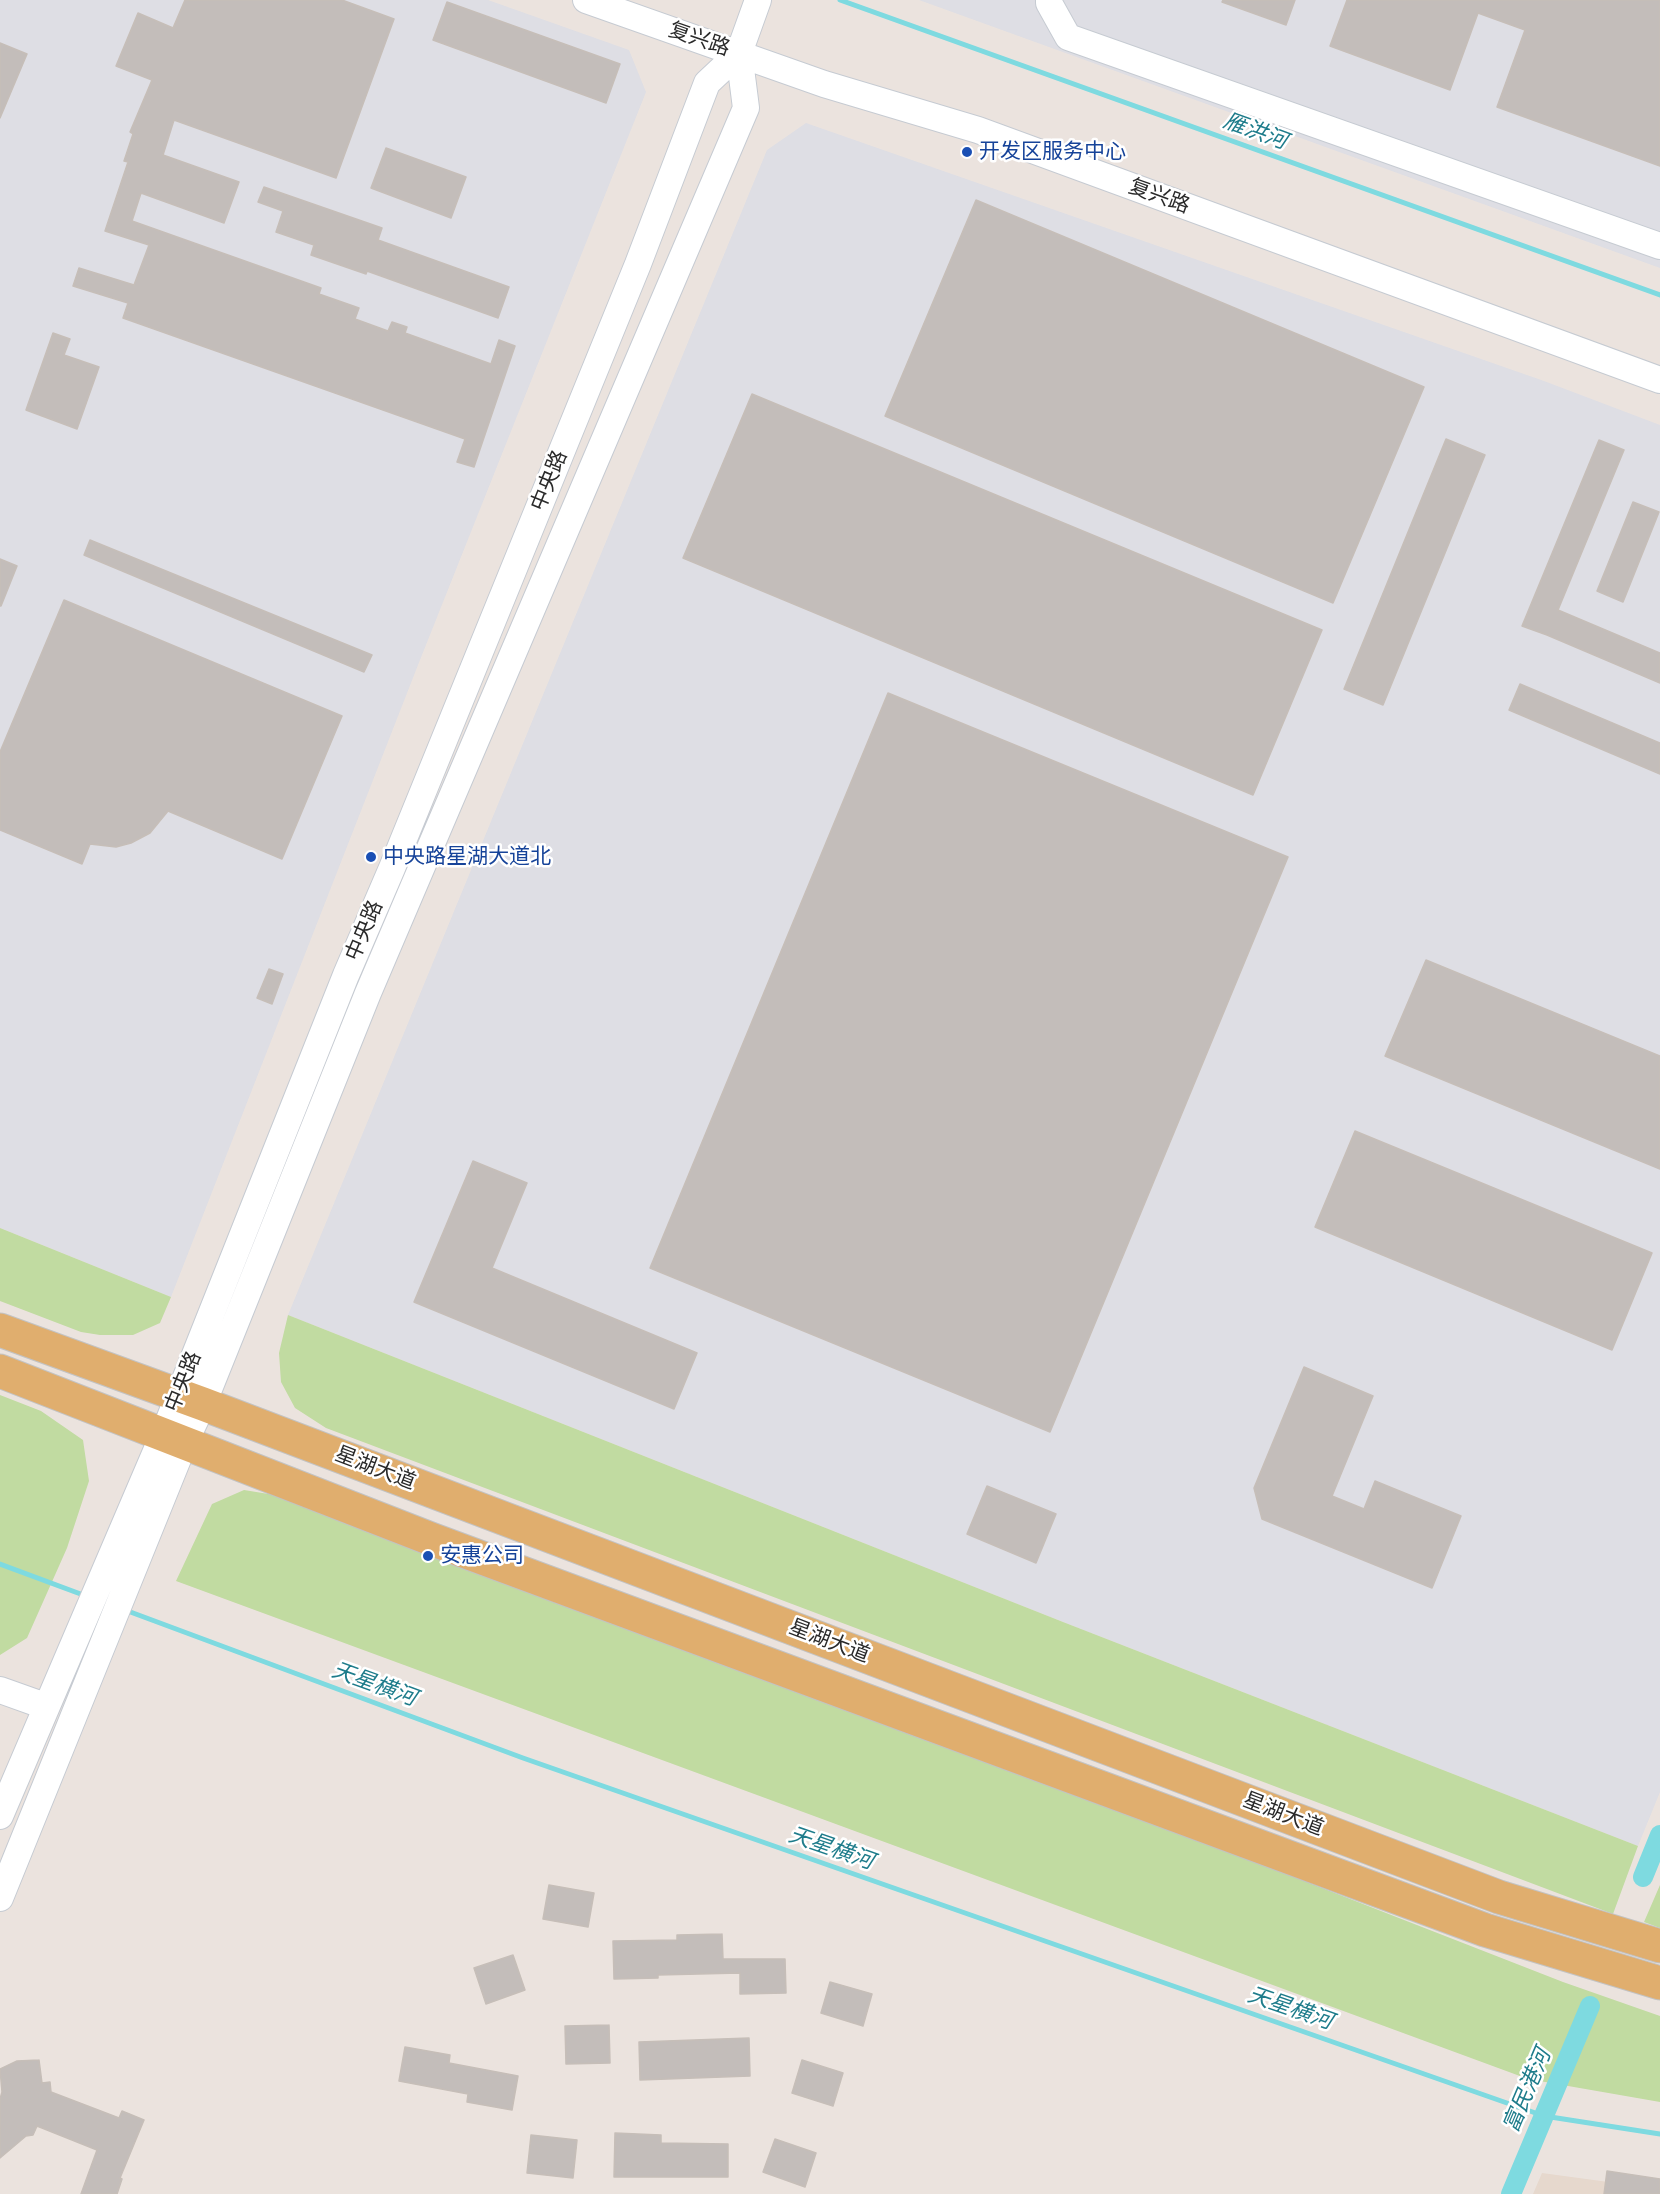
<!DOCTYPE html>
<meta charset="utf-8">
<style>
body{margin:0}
canvas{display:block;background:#ebe3de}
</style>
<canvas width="1660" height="2194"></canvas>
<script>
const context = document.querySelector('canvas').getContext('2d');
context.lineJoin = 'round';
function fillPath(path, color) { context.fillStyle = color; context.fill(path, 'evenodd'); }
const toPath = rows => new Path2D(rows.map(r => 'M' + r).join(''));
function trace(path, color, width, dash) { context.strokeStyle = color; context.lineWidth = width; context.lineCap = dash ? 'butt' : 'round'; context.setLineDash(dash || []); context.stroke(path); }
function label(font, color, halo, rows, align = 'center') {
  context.font = font + ' "Varela Round","Noto Sans SC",sans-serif'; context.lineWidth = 5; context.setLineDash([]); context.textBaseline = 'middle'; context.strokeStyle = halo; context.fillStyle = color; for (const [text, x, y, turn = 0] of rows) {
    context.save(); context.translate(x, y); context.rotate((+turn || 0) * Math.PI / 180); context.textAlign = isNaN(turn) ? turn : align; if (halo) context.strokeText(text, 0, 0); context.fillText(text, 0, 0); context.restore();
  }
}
const industrial = toPath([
 [0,0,488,0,629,50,646,92,418,665,171,1297,0,1228],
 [919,0,1660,0,1660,268],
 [806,123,1544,381,1660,425,1660,1792,1638,1846,1063,1622,288,1315,767,150]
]);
const education = toPath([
 [1542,2173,1660,2189,1660,2194,1533,2194]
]);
const green = toPath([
 [0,1228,171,1297,160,1323,133,1335,100,1335,81,1332,0,1301],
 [288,1315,1063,1622,1638,1846,1613,1914,326,1428,295,1408,281,1382,279,1353],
 [0,1395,41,1411,83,1440,89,1481,67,1548,27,1638,0,1655],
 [244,1490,287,1497,1158,1824,1563,1982,1660,2016,1660,2102,1528,2079,176,1581,212,1504],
 [1660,1885,1660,1928,1644,1922]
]);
const stream = toPath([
 [840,0,1660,295],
 [0,1564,86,1596],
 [125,1610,523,1758,1544,2116,1660,2134]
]);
const canal = toPath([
 [1643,1877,1660,1835],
 [1511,2194,1590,2006]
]);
const building = toPath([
 [185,0,342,0,394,19,336,178,174,120,163,155,239,182,224,223,141,193,132,221,321,288,319,294,359,308,355,319,388,331,392,322,407,327,405,333,491,364,499,340,515,346,474,467,457,462,465,439,123,318,128,303,73,286,79,268,134,285,149,245,105,231,128,162,124,161,133,134,130,132,152,80,116,66,138,13,173,28,185,0],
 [1223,0,1295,0,1286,25,1222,2,1223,0],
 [1347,0,1660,0,1660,166,1497,107,1525,30,1478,13,1450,90,1330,46,1347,0],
 [447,2,620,64,606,103,433,40,447,2],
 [0,43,27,54,0,118,0,43],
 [386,148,466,177,451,218,371,188,386,148],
 [264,187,382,228,378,240,509,287,498,318,367,271,366,274,311,255,314,245,276,232,283,211,258,202,264,187],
 [976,200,1424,387,1333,603,885,416,976,200],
 [53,333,70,339,64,355,99,367,77,429,26,410,53,333],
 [752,394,1322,630,1253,795,683,558,752,394],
 [1446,439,1485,455,1383,705,1344,689,1446,439],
 [1599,440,1624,450,1558,610,1660,653,1660,683,1547,635,1522,626,1599,440],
 [1633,502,1659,512,1623,602,1597,591,1633,502],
 [90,540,372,655,364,672,84,555,90,540],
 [0,559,17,566,1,606,0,606,0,559],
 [64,600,342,716,282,859,168,811,150,833,131,843,116,847,90,844,82,864,0,830,0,752,64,600],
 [1520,684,1660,743,1660,774,1509,710,1520,684],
 [888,693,1288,857,1050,1432,650,1268,888,693],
 [1426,960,1660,1056,1660,1169,1385,1056,1426,960],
 [269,969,283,974,272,1004,257,998,269,969],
 [1355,1131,1652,1253,1612,1350,1315,1227,1355,1131],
 [473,1161,527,1183,492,1268,697,1353,674,1409,414,1302,473,1161],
 [1304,1367,1373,1396,1332,1496,1364,1509,1375,1481,1461,1516,1432,1588,1262,1519,1254,1488,1304,1367],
 [987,1486,1056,1514,1036,1563,967,1534,987,1486],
 [549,1885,594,1893,588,1927,543,1919,549,1885],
 [722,1934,723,1959,785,1959,786,1993,740,1994,740,1973,658,1975,658,1978,614,1979,613,1941,677,1940,677,1935,722,1934],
 [513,1955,525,1990,486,2004,474,1968,513,1955],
 [830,1982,872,1994,863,2026,821,2013,830,1982],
 [609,2025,610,2063,566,2064,565,2026,609,2025],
 [749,2038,750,2076,640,2080,639,2042,749,2038],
 [405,2047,450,2055,449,2063,518,2076,512,2110,467,2102,468,2094,399,2081,405,2047],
 [39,2060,42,2083,50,2082,51,2092,119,2118,122,2111,144,2120,120,2178,122,2179,117,2194,81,2194,97,2150,37,2126,33,2135,26,2136,0,2158,0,2099,2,2092,0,2069,17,2061,39,2060],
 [802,2060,843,2073,833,2106,792,2093,802,2060],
 [615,2133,661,2135,661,2143,728,2144,728,2177,614,2177,615,2133],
 [531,2135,577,2140,573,2178,527,2173,531,2135],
 [775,2139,816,2153,805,2187,763,2172,775,2139],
 [1607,2171,1660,2179,1660,2194,1604,2194,1607,2171]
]);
const minor = toPath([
 [586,0,824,84,978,130,1660,380],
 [1049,0,1049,3,1068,37,1660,246],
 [0,1690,45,1706],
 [0,1816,163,1435,346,975,392,868,638,264,707,83,739,53],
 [0,1898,184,1444,203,1404,368,993,746,108,739,53,758,0]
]);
const major = toPath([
 [0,1330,203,1404,1499,1897,1660,1946],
 [0,1371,431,1539,1485,1930,1660,1983]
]);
const markers = [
 [967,152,6,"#1a4fb4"],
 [371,857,6,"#1a4fb4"],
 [428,1556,6,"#1a4fb4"]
];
const streetNames = [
 ["复兴路",699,40,19],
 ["复兴路",1159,197,20],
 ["中央路",550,481,-68],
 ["中央路",365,931,-67],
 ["中央路",184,1382,-68],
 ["星湖大道",375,1469,21],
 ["星湖大道",829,1642,21],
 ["星湖大道",1283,1815,21]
];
const transitNames = [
 ["开发区服务中心",979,152],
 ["中央路星湖大道北",383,857],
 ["安惠公司",440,1556]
];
const waterNames = [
 ["雁洪河",1255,132,20],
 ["天星横河",374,1685,20],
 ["天星横河",831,1849,19],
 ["天星横河",1290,2009,19],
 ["富民港河",1528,2091,-67]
];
fillPath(industrial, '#dedee4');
fillPath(education, '#e6d8cd');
fillPath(green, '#c1dba1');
trace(stream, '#7edae0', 5);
trace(canal, '#7edae0', 20);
fillPath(building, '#c3bdba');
trace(building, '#c6beb8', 1.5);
trace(minor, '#c6cbd2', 28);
trace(major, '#c3c3c3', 35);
trace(minor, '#fff', 26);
trace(major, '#e0ae6e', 33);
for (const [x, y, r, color] of markers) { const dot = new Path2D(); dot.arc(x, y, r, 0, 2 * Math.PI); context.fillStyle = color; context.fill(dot); trace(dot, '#fff', 2); }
label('21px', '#2a2a2a', '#fff', streetNames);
label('21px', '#164399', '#fff', transitNames, 'left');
label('italic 22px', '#1e7c8b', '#fff', waterNames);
</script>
